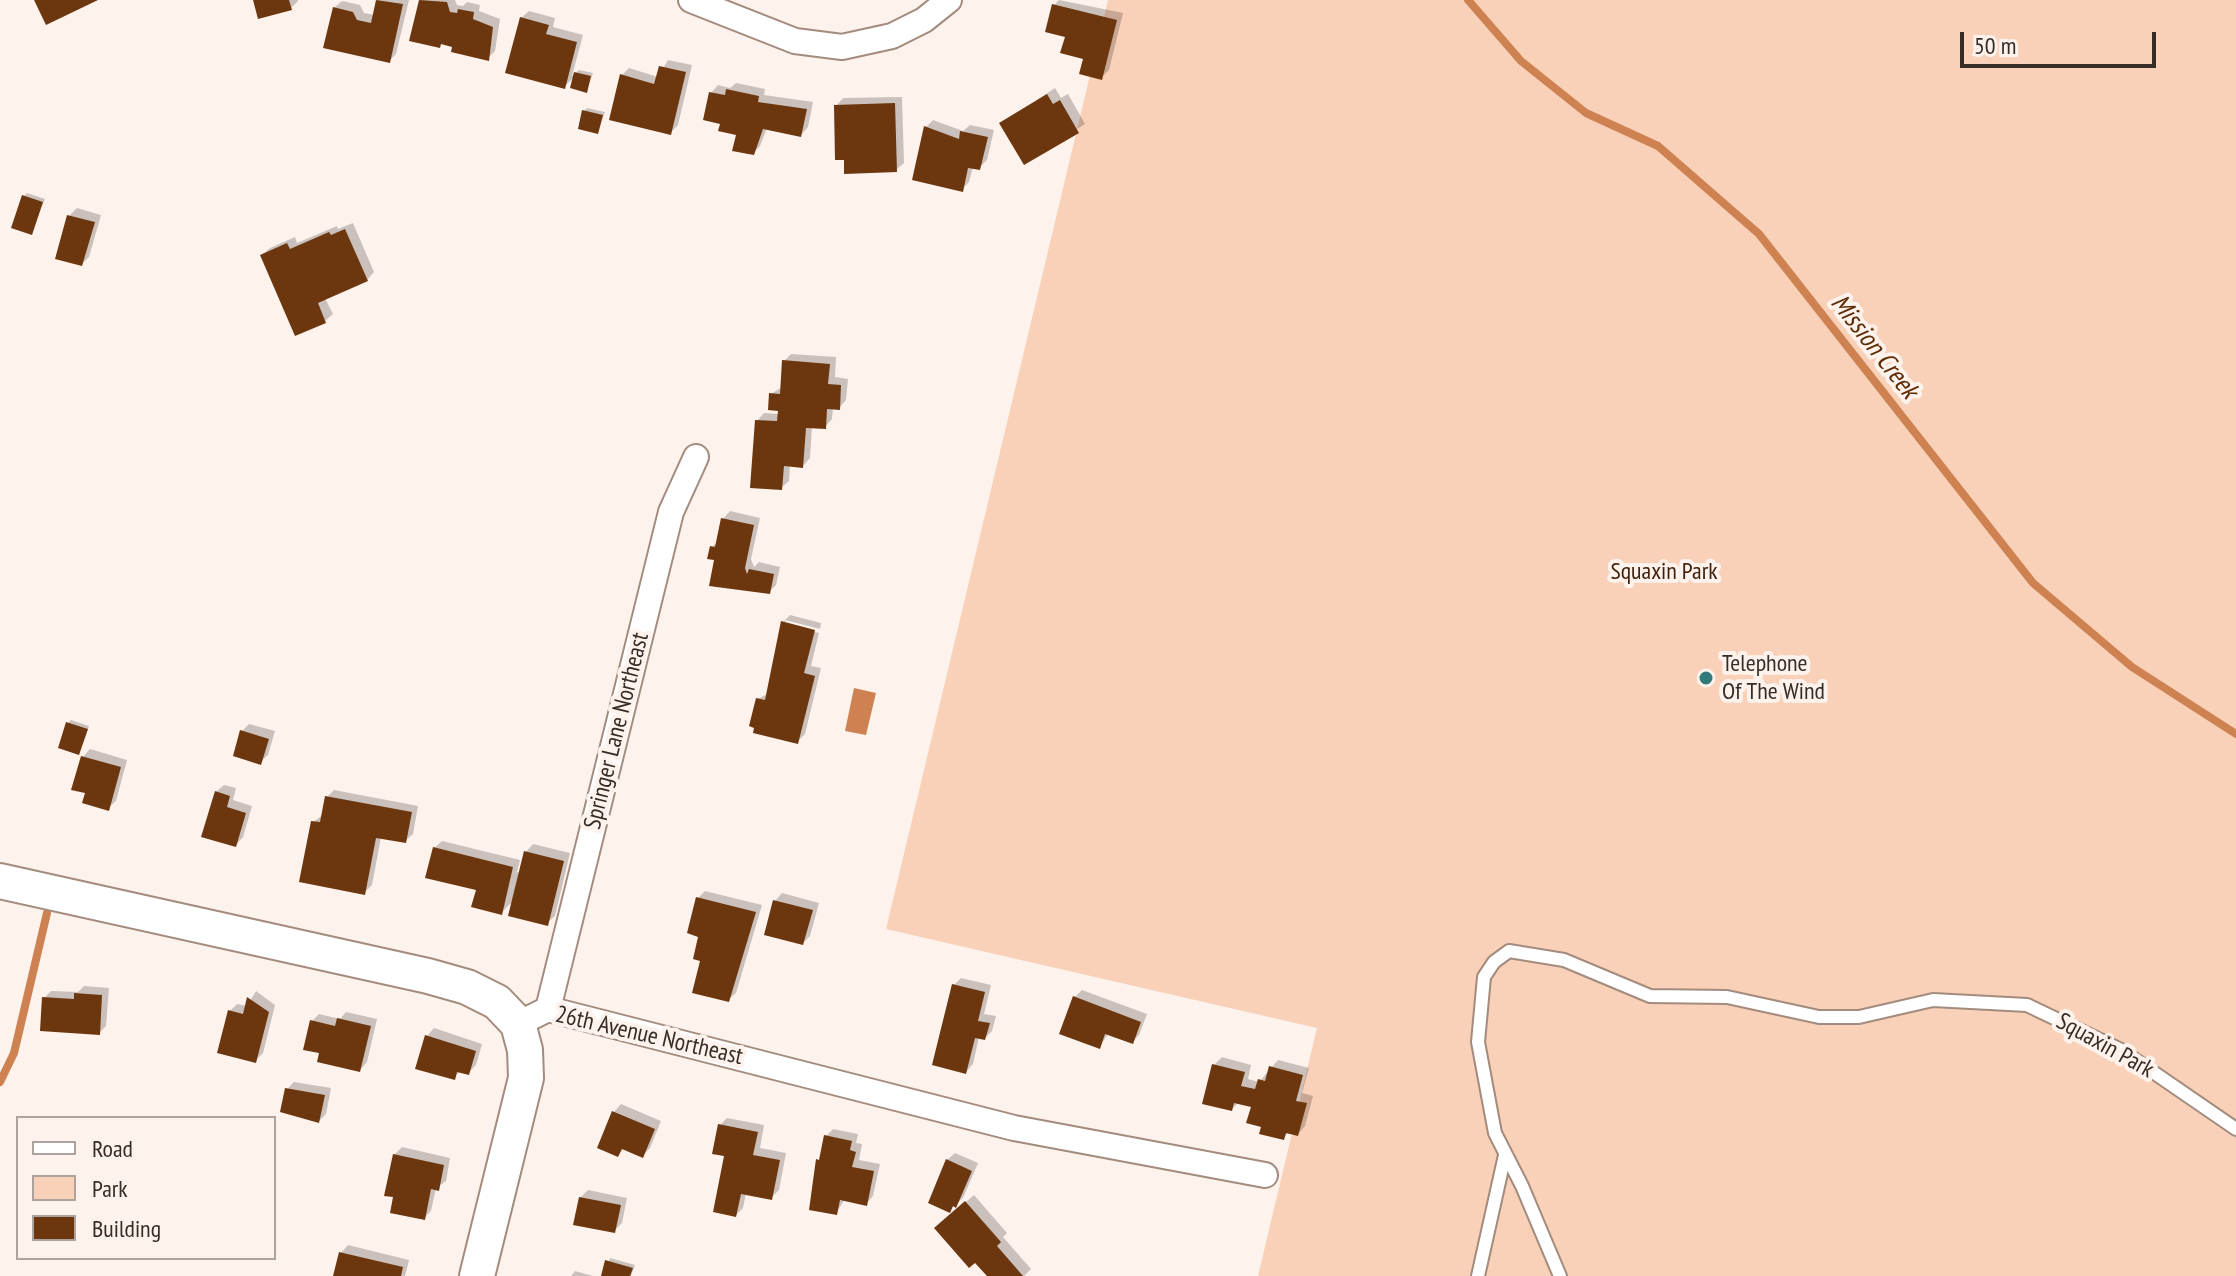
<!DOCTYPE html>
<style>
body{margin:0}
#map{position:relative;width:2236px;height:1276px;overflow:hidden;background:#fdf2ec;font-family:"PT Sans Narrow",sans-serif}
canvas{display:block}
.legend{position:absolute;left:16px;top:1116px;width:260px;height:144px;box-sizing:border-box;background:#fdf2ec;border:2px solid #ada39d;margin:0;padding:10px 14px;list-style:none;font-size:24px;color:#362d27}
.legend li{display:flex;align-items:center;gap:16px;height:40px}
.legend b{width:40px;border:2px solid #ada39d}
.scale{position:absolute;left:1960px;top:32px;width:196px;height:36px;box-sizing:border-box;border:4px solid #362d27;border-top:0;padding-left:10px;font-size:24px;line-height:28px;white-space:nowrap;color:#362d27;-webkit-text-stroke:6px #fdf2ec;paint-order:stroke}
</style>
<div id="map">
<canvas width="2236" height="1276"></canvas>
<ul class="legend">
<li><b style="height:10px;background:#fff"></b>Road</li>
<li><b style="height:22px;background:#f9d0b8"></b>Park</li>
<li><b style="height:22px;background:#6c370f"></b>Building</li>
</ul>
<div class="scale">50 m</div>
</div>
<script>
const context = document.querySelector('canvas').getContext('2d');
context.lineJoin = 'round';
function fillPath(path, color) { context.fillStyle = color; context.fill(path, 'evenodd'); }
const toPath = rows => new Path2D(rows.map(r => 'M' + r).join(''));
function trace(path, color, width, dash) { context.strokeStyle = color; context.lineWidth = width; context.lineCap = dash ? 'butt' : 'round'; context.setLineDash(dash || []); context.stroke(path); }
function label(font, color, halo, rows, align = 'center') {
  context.font = font + ' "PT Sans Narrow",sans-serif'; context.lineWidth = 8; context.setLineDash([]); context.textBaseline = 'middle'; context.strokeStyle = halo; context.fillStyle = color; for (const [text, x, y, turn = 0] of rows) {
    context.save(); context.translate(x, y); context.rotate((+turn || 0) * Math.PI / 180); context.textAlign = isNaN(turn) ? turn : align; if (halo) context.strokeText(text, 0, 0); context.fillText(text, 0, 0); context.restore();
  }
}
const green = toPath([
 [1108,0,2236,0,2236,1276,1258,1276,1317,1028,886,929]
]);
const water = toPath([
 [854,688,876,693,866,735,845,731]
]);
const shadow = toPath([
 [255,0,298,0,298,1,291,8],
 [378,0,409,0,396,54,389,61,334,8,342,1,360,5,364,13,375,15],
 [421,0,455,0,457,5,463,6,467,2,480,5,479,11,500,19,495,51,488,58,454,45,412,39],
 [1059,0,1123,13,1109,70,1101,78,1067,35,1054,5],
 [529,11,555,18,553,27,583,35,572,76,579,70,593,73,587,90,575,76,564,87,521,18],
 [668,60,692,65,678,125,671,132,622,75,629,68,658,77],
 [736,83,765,89,764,95,813,102,808,127,801,135,767,128,760,146,753,153,738,134,722,122,711,93,718,85,730,88],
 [1055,88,1061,98,1068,94,1085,124,1025,162,1002,123],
 [902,97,904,163,896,170,836,106,843,98],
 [587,108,605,112,598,132,584,111],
 [933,120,963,131,970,125,994,130,987,160,979,168,973,167,969,182,962,189,926,127],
 [27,193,45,199,31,233,24,196],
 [77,208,101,215,89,257,82,264,69,216],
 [353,223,374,272,367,280,325,298,333,314,325,321,296,333,262,255,270,248,295,237,297,243,337,226,338,229],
 [791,354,836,357,835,377,848,379,846,400,839,408,833,407,832,419,825,427,812,426,810,458,803,466,790,465,789,481,781,488,757,421,764,413,780,414,771,394,782,387,784,361],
 [730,511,760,518,751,559,754,567,759,562,780,567,776,585,769,592,716,559,712,547,718,541,723,519],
 [790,615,821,623,820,629,785,620,785,625,819,633,811,666,821,668,805,734,797,742,758,699,769,693,783,622],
 [71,720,89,726,79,753,68,723],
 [249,724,275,731,268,755,260,762,242,731],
 [90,749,127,760,116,801,108,808,83,757],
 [224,785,236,788,233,800,252,806,243,837,236,845,216,792],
 [334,790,418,806,413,834,405,841,381,837,372,885,365,892,313,822,323,815,327,797],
 [442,841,520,860,517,872,520,873,526,852,533,844,570,853,555,916,547,923,514,900,501,913,434,848],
 [705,891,762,905,736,993,728,1000,702,960,698,898],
 [782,893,819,903,810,936,803,943,775,901],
 [961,978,991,985,984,1014,996,1016,992,1031,985,1038,979,1037,973,1064,966,1072,954,985],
 [84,986,109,988,106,1026,99,1033,44,998,51,991,78,992],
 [1082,990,1147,1014,1139,1035,1132,1042,1109,1033,1099,1047,1075,997],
 [256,991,275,1005,263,1053,255,1061,230,1011,237,1004,247,1006],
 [346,1012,377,1019,367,1062,360,1070,321,1052,312,1021,319,1014,340,1019],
 [434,1028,482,1044,476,1065,468,1073,461,1071,454,1077,427,1036],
 [1222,1057,1251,1065,1248,1079,1259,1082,1278,1060,1309,1068,1302,1093,1313,1096,1305,1126,1298,1134,1289,1132,1283,1138,1263,1125,1253,1106,1239,1102,1232,1109,1214,1065],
 [294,1082,331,1088,326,1114,319,1121,287,1089],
 [621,1104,661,1121,650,1148,643,1155,624,1148,618,1154,599,1147,614,1112],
 [727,1118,764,1125,760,1148,786,1153,779,1190,771,1198,746,1193,743,1208,736,1215,720,1125],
 [833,1129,858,1134,856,1143,862,1144,859,1160,880,1164,873,1196,866,1204,845,1199,836,1213,826,1136],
 [402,1147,450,1158,446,1181,436,1188,431,1211,424,1218,395,1196,394,1155],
 [955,1153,978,1163,963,1198,949,1210,947,1160],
 [588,1190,627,1198,622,1223,614,1231,580,1198],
 [974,1195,1007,1233,1003,1237,1031,1269,1024,1276,992,1276,944,1221],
 [348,1245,409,1260,405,1276,335,1276,341,1253],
 [610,1258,635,1265,631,1276,603,1276],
 [575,1271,593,1276,571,1276]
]);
const stream = toPath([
 [1468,0,1521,61,1586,113,1658,146,1759,234,2033,583,2132,667,2236,734],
 [0,1082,14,1053,47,913]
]);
const building = toPath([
 [34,0,98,0,46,25],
 [253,0,289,0,292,10,258,19],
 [376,0,403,4,390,63,323,48,333,7,353,12,357,20,371,23],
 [419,0,447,2,450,12,457,13,458,9,474,12,473,19,493,27,489,61,451,52,452,47,441,44,440,48,409,41],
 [1052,4,1117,20,1102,80,1079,74,1083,59,1060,53,1065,37,1045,32],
 [520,17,549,25,546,34,577,42,565,89,505,73],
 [659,66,686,72,671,135,609,120,620,74,654,84],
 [574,72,591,76,587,93,570,88],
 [726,89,759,96,758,102,807,109,801,137,763,129,754,155,732,151,736,135,718,131,720,124,703,120,709,92,725,95],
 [1047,94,1053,104,1060,100,1079,133,1024,165,999,123],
 [895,103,897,172,844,174,844,160,835,160,834,105],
 [582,110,603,115,598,134,578,129],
 [924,126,959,139,960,131,988,137,980,170,968,168,963,192,912,180],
 [22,195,43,202,32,235,11,228],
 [67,215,95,222,82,266,55,259],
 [345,229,368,281,318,303,326,323,295,336,260,255,287,243,290,249,329,232,331,235],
 [782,360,830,364,828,384,841,385,840,410,827,409,826,429,806,428,803,468,784,466,782,490,750,488,755,420,777,421,778,411,768,410,769,393,780,394],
 [721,518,754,525,745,568,747,574,749,569,774,574,770,594,709,586,714,560,707,559,710,546,715,547],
 [781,621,815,630,804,673,815,676,798,744,753,733,754,728,749,726,756,698,765,700],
 [66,722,88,729,79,755,58,748],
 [240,730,269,739,261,765,233,756],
 [81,756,121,767,109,811,82,803,85,793,71,790],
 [215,791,230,796,227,807,246,813,236,847,201,837],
 [325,796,412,812,406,843,376,838,365,895,299,882,311,821,320,822],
 [433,847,513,867,502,915,471,907,476,890,425,878],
 [524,851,564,861,548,926,508,916],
 [696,897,756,912,729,1002,692,993,700,961,693,959,698,937,687,933],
 [773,900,813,910,803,945,764,935],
 [952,984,985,992,978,1021,990,1023,985,1040,975,1038,966,1074,932,1065],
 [74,993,102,995,100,1035,40,1031,42,997,74,999],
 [1073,996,1141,1022,1133,1044,1105,1034,1100,1049,1059,1034],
 [247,997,269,1012,256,1063,217,1053,228,1010,243,1014],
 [337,1018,371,1026,360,1072,317,1062,319,1053,303,1050,310,1020,335,1026],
 [425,1035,476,1051,469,1075,457,1072,455,1080,415,1069],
 [1212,1064,1245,1072,1241,1086,1255,1089,1258,1079,1265,1081,1269,1066,1303,1075,1296,1101,1307,1103,1298,1136,1286,1133,1284,1140,1259,1134,1261,1127,1246,1123,1251,1107,1234,1103,1232,1111,1202,1104],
 [285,1088,325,1095,319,1123,280,1112],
 [612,1111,655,1129,643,1158,622,1149,618,1157,597,1148],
 [718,1124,758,1132,753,1155,780,1160,772,1200,741,1194,736,1217,713,1212,724,1156,712,1154],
 [824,1135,852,1141,850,1150,856,1152,852,1167,874,1171,867,1206,840,1200,837,1215,809,1210,816,1159,819,1160],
 [393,1154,444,1165,439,1191,431,1189,425,1220,390,1213,393,1197,384,1196],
 [946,1159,972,1171,956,1208,953,1206,950,1213,928,1203],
 [579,1197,621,1205,615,1233,573,1225],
 [965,1201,1001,1242,997,1246,1023,1276,987,1276,975,1263,969,1268,934,1228],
 [339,1252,403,1267,401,1276,333,1276],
 [605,1260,633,1268,630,1276,601,1276]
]);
const lane = toPath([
 [1478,1276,1505,1155],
 [1560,1276,1522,1186,1495,1133,1478,1042,1484,977,1494,962,1509,951,1564,960,1650,996,1727,997,1819,1017,1859,1017,1933,1000,2027,1005,2121,1050,2236,1129]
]);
const street = toPath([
 [691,0,795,41,842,47,892,36,924,20,949,0],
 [548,1009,671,512,696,457],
 [518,1024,548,1009,1014,1128,1265,1175]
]);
const secondary = toPath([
 [0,881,428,976,467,987,497,1002,518,1024,525,1050,526,1078,477,1276]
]);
const markers = [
 [1706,678,8,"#317a79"]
];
const parkNames = [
 ["Squaxin Park",1664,572]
];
const poiNames = [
 ["Telephone",1722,664],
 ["Of The Wind",1722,692]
];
const streetNames = [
 ["Springer Lane Northeast",617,731,-76],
 ["26th Avenue Northeast",649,1036,13],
 ["Squaxin Park",2105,1046,29]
];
const waterNames = [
 ["Mission Creek",1874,347,52]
];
fillPath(green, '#f9d0b8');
fillPath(water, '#ce8251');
fillPath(shadow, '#0003');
trace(stream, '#ce8251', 8);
fillPath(building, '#6c370f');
trace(lane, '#a38b7d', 16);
trace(street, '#a38b7d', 28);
trace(secondary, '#a38b7d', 38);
trace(lane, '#fff', 12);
trace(street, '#fff', 24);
trace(secondary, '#fff', 34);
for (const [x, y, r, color] of markers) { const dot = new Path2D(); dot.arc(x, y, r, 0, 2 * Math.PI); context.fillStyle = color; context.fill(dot); trace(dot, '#fdf2ec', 3); }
label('24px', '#40220c', '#fdf2ec', parkNames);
label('24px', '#362d27', '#fdf2ec', poiNames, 'left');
label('24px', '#362d27', '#fdf2ec', streetNames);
label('italic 26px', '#5d2c05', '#fdf2ec', waterNames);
</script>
